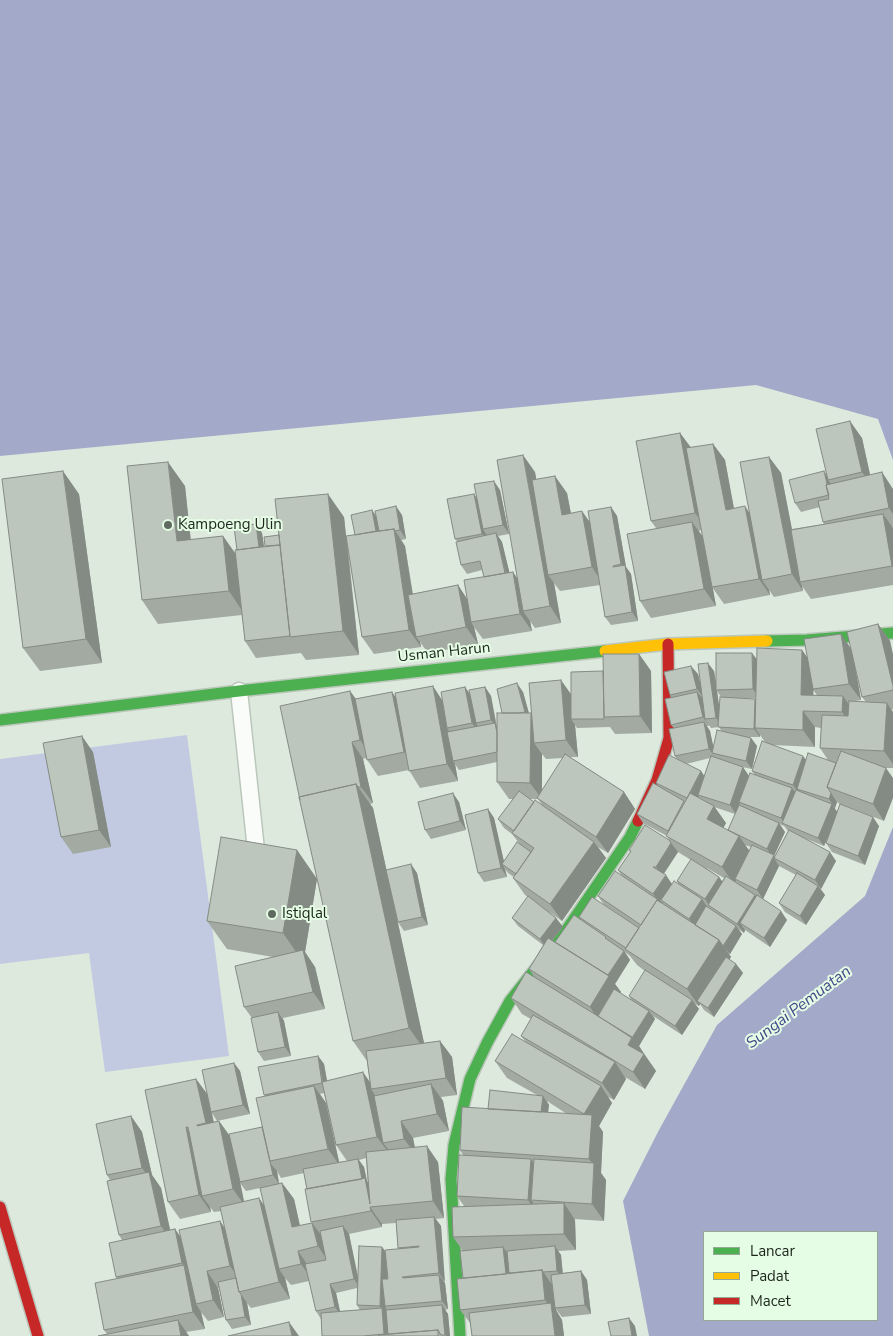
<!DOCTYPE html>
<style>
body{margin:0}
#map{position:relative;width:893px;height:1336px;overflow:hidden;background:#dde9dd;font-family:"Nunito Sans",sans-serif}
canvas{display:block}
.legend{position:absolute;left:703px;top:1231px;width:175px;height:90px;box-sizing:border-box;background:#e5fde5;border:1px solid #95a795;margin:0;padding:6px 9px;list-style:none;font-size:15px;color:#1d261d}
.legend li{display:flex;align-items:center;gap:10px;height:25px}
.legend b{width:25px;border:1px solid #95a795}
</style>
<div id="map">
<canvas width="893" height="1336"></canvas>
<ul class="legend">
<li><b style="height:6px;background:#4caf50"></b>Lancar</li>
<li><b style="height:6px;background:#ffc107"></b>Padat</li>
<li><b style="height:6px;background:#c62828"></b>Macet</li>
</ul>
</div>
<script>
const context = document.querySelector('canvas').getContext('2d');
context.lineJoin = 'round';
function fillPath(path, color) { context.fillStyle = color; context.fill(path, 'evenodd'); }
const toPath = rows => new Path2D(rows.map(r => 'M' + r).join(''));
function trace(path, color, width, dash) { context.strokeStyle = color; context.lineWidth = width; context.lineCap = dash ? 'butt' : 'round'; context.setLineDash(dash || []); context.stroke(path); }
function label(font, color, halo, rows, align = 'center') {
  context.font = font + ' "Nunito Sans",sans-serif'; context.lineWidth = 4; context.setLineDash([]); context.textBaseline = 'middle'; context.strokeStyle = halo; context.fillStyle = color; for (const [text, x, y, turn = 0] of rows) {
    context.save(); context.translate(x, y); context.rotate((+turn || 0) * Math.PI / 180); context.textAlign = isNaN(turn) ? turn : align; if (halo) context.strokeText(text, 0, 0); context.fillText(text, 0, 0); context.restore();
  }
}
const green = toPath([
 [187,735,229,1056,105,1072,89,953,0,964,0,759]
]);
const water = toPath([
 [0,0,893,0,893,460,878,419,756,385,0,456],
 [893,827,893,1336,649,1336,623,1201,659,1130,717,1025,865,896],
 [704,1232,877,1232,877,1320,704,1320]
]);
const lane = toPath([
 [239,691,257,859]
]);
const fast = toPath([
 [767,641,807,640,893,633],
 [0,720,239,691,605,651],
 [460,1336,451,1179,454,1145,470,1079,487,1043,510,1001,567,929,630,837,638,821]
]);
const slow = toPath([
 [605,651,668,644,767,641]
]);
const jam = toPath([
 [638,821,657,780,669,738,668,644],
 [0,1207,38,1336]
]);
const wall = toPath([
 [680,433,691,448,713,444,725,460,734,508,750,513,769,457,781,473,792,529,824,524,823,522,820,507,801,512,795,503,827,476,862,438,870,475,893,489,893,527,892,527,893,528,893,585,811,599,802,586,803,591,774,597,769,590,770,595,724,604,712,587,711,579,716,606,651,618,640,601,656,528,651,521],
 [702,530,703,538,698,531],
 [535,472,536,479,567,493,571,513,590,523,611,507,617,516,626,567,631,574,638,621,611,625,605,617,600,585,560,591,554,583,561,623,535,628,530,621,532,631,483,639,474,627,478,644,428,653,420,642,421,647,374,654,362,637,347,538,359,655,306,660,301,653,256,658,245,641,242,615,158,624,142,600,185,486,191,540,223,536,235,553,256,524,262,533,264,547,265,546,279,535,344,517,346,536,355,535,372,510,376,516,402,515,406,539,401,540,405,546,413,594,458,585,467,599,484,577,482,570,467,574,461,565,457,541,455,539,474,494,477,499,500,490,509,534,498,536,502,542,509,572,518,579],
 [79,494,102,663,40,671,23,648],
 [878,624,890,641,893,655,893,709,891,710,893,712,893,768,885,768,884,821,843,805,879,826,865,865,832,852,826,843,828,837,824,846,804,838,836,861,821,889,820,888,825,895,806,925,785,912,779,903,796,875,779,866,763,899,787,920,770,947,745,930,744,933,738,929,742,934,730,954,729,954,731,957,729,959,736,964,743,973,714,1017,704,1010,700,1004,699,1006,695,1004,699,1009,682,1035,653,1016,655,1019,639,1046,656,1071,645,1089,625,1077,626,1079,614,1100,608,1097,612,1103,599,1126,603,1132,601,1173,606,1180,604,1221,574,1219,575,1220,576,1250,558,1251,561,1255,563,1273,581,1271,587,1280,591,1314,562,1317,555,1308,555,1304,556,1310,562,1320,564,1336,472,1336,471,1324,460,1310,463,1278,463,1251,453,1237,464,1206,457,1196,463,1155,460,1150,488,1109,537,1095,507,1078,495,1061,525,1041,521,1036,531,1019,522,1014,511,998,535,978,529,969,543,945,518,926,512,918,528,897,525,895,513,878,514,877,508,873,505,869,507,877,484,882,478,873,488,809,494,818,504,862,519,843,512,834,504,828,498,819,513,799,509,799,497,782,497,762,459,770,455,764,458,781,420,788,409,770,378,776,366,758,363,759,373,803,370,804,373,808,424,1043,440,1041,452,1057,457,1095,441,1097,443,1101,449,1131,413,1138,415,1147,438,1162,444,1218,436,1219,441,1226,444,1282,445,1283,448,1309,445,1310,448,1314,450,1336,322,1336,321,1319,316,1311,309,1281,291,1285,285,1278,290,1299,251,1308,247,1303,251,1325,232,1329,226,1320,219,1288,218,1288,224,1317,208,1321,201,1312,205,1329,186,1332,189,1336,98,1336,107,1334,104,1330,117,1279,116,1277,122,1240,119,1235,110,1180,107,1175,131,1116,142,1132,152,1175,161,1188,170,1230,175,1229,181,1238,220,1221,225,1228,221,1211,214,1212,210,1207,211,1212,180,1219,168,1202,196,1079,207,1094,234,1063,240,1071,250,1114,217,1121,212,1113,214,1122,219,1121,230,1136,262,1127,265,1096,264,1095,318,1056,324,1064,327,1081,370,1082,367,1061,353,1041,350,691,356,699,395,696,443,700,465,687,470,694,485,687,491,696,497,726,502,713,523,692,529,713,532,715,571,695,603,672,639,654,651,671,652,733,615,734,610,727,577,728,575,725,578,757,570,757,624,792,635,809,608,853,598,847,606,858,562,921,548,911,556,918,563,927,552,941,555,942,581,920,579,917,624,918,604,905,598,896,622,876,618,870,631,852,629,850,669,840,667,836,643,823,637,814,658,786,656,783,677,760,675,756,674,728,671,725,671,698,670,695,698,674,701,688,714,671,716,682,757,659,802,650,807,657,851,648],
 [855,666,862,697,866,702,855,701,861,700],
 [813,690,817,695,813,695],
 [717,691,721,697,719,707],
 [740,698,756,698,756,700,755,699],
 [708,724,711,728,719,727,722,732,713,747,710,731,707,726,709,726],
 [815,727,821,728,820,748,828,760,806,759,773,745,815,747],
 [760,735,765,742,752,771,754,774,749,776,742,767,752,769,757,746,751,738,746,737,760,737],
 [542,754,546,759,563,758,542,791],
 [710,758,704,776,701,771,686,764],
 [530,799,538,799,542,805,534,802],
 [837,802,840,804,837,813,834,808,835,808],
 [714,807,735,814,728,830,723,828,726,823],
 [779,824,784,826,788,831,775,856,774,856,785,832],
 [745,845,751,847,749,851],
 [678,852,691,860,677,881,678,883,661,900,664,905,660,901,672,884,664,874],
 [705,867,724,878,722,881,719,877],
 [625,952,630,956,637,965,645,971,629,996,632,1001,620,993,621,992,615,984,630,960],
 [324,1093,336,1145,347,1161,339,1162,326,1103,320,1094],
 [547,1101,567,1114,548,1112,549,1105],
 [366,1158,368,1184,367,1181,364,1167,359,1160],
 [277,1171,281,1178,304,1173,312,1223,300,1226,294,1199,282,1183,279,1183],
 [240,1183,246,1191,260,1188,264,1205,244,1202],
 [396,1223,398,1248,399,1249,385,1251,382,1247,358,1276,349,1234,382,1227,382,1224],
 [357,1288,357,1305,360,1310,340,1311,336,1293],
 [93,752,111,847,73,854,61,837],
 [459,802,466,830,431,839,425,830],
 [297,850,317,879,305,952,315,967,325,1009,283,1018,284,1021,291,1056,264,1061,258,1052,252,1018,244,1007,273,957,227,949,207,921],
 [417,873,428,925,404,931,398,922]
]);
const shadedWall = toPath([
 [850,421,862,438,873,488,862,472],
 [680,433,692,449,707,529,695,513],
 [713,444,725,460,737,526,726,510],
 [523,455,535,472,553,574,548,575,554,583,561,623,550,606],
 [769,457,781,473,802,582,800,582,802,586,803,591,792,574],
 [168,462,185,486,193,564,177,541],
 [63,471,79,494,102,663,86,639],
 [824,471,830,480,828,480,831,484,830,495],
 [882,472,893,489,893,514,889,508],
 [555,476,567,493,574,531,562,515],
 [494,481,500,490,509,534,503,525],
 [328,494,344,517,359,655,343,631],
 [474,494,480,503,483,529,486,534,488,542,482,534],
 [396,506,402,515,406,539,400,530],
 [745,506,756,523,762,580,769,590,770,595,759,579],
 [611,507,617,516,626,567,631,574,638,621,632,612,626,571,621,564],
 [372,510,378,519,381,534,377,535],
 [582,511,594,528,603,584,592,567],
 [883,514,893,528,893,568,892,566],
 [692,522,704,538,716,606,704,589],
 [256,524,262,533,266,561,260,553],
 [394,529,405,546,419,636,416,637,420,642,421,647,409,630],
 [496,533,502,542,512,583,506,574],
 [223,536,239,559,245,615,229,591],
 [513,572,525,589,523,611,530,621,532,631,520,614],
 [458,585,469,602,471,622,474,627,478,644,466,627],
 [878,624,890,641,893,655,893,686],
 [841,634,852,650,861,700,849,684],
 [802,650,814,667,813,711,801,695],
 [752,653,759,662,759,698,753,689],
 [639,654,651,671,652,733,640,716],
 [708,663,714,671,717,690,716,690,717,691,722,726,716,718],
 [691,666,698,674,704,698,697,689],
 [561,680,573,697,571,719,575,725,578,757,566,740],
 [517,683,523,692,531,721,525,712],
 [433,686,444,703,447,728,449,731,455,761,453,761,455,764,458,781,447,764],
 [465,687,471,696,476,723,477,725,478,732,472,723],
 [485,687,491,696,496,725,501,731,507,760,496,727,491,720],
 [350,691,362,708,372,757,360,740],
 [392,692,404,709,415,769,404,752],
 [697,692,704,700,705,719,709,726,703,717],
 [843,696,855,713,854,729,842,712],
 [755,699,761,708,755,728,760,735,760,737,754,729],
 [887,703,893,712,893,764,884,751],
 [803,711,815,727,815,747,803,730],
 [531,713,542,730,534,743,542,754,542,799,530,783],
 [704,722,710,731,715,754,713,754,709,749],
 [82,736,93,752,111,847,99,830],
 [751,738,757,746,752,769,746,761],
 [352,742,363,759,373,803,361,787],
 [803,756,809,764,797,789,800,793,799,794,793,785],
 [743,767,749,776,736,814,730,805],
 [886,768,893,778,893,798,884,821,873,804],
 [701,771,707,780,698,795,699,796,694,807,688,798],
 [356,784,373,808,426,1052,409,1028],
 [792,788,799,797,786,825,781,818],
 [624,792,635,809,608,853,596,837],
 [453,793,459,802,466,830,460,821],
 [831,793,837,802,835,808,829,799],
 [832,804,838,813,824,846,818,838],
 [714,806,726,823,719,836,707,819],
 [488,809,494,818,505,866,502,864,505,869,507,877,501,868],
 [873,817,879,826,865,865,858,856],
 [779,823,785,832,774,856,777,860,774,858,779,866,763,899,757,890,773,858,767,849],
 [739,836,751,853,734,884,722,867],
 [594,842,606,858,562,921,550,904],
 [671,843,678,852,662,876,656,867],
 [297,850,317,879,305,952,315,967,325,1009,313,992,303,962,283,933],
 [830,852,836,861,821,889,815,880],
 [411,864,417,873,428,925,422,917],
 [666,875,672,884,659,903,653,894],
 [719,877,725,886,709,905,705,899],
 [818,886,825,895,806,925,800,916],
 [755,895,761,904,740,923,745,930,744,933,737,924],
 [702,899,708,908,695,927,689,919],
 [781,911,787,920,770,947,764,938],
 [556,918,563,927,546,948,540,939],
 [736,926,742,934,730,954,723,946],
 [719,940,731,957,700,1003,697,1001,700,1004,699,1006,687,989],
 [624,951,630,960,615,984,621,992,601,1024,590,1007,606,978],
 [736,964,743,973,714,1017,708,1008],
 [692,1000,699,1009,682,1035,675,1026],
 [649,1011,655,1019,639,1046,644,1054,639,1061,628,1045],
 [278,1012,284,1021,291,1056,285,1047],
 [440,1041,452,1057,457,1095,446,1078],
 [644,1054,656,1071,645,1089,633,1072],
 [318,1056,324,1064,329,1092,323,1083],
 [615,1062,626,1079,614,1100,602,1083],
 [234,1063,240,1071,250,1114,243,1105],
 [363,1072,374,1088,371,1089,376,1097,383,1143,388,1149,389,1153,377,1137],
 [196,1079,208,1095,217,1140,206,1123],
 [431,1084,443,1101,449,1131,437,1114],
 [314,1086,326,1103,340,1166,328,1149],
 [601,1086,612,1103,599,1126,603,1132,601,1173,606,1180,604,1221,592,1204,594,1166,589,1159,584,1114],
 [543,1096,549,1105,546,1127,540,1119],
 [131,1116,142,1132,152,1175,161,1188,173,1243,161,1226,151,1180,142,1168],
 [219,1121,231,1138,245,1206,233,1189],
 [401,1121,413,1138,416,1155,404,1139],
 [186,1127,197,1144,202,1196,210,1207,211,1212,199,1195],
 [427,1146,438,1162,444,1218,433,1201],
 [358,1159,364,1167,367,1181,376,1195,372,1207,363,1185],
 [531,1159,543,1176,531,1200,540,1213,540,1217,528,1200],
 [270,1163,277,1171,279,1184,273,1175],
 [282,1183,294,1199,304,1244,292,1227],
 [259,1198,271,1215,279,1269,285,1278,290,1299,279,1282],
 [564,1203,575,1220,576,1250,564,1234],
 [370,1207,382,1224,382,1227,371,1211],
 [434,1217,441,1226,445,1282,439,1273],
 [220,1221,231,1238,242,1283,230,1266],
 [312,1223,324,1239,329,1263,318,1246],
 [343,1226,349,1234,360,1288,354,1279],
 [175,1229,187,1246,194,1280,182,1263],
 [555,1246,561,1255,563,1280,557,1271],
 [382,1247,388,1255,386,1306,385,1306,386,1308,386,1313,388,1317,390,1336,384,1334,382,1310,380,1306],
 [503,1247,510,1256,511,1275,506,1278],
 [298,1251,309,1267,312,1280,301,1264],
 [184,1265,195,1282,196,1304,201,1312,205,1329,193,1312],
 [542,1270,553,1286,556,1310,562,1320,564,1336,555,1336,552,1311,545,1300],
 [207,1271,218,1288,224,1317,213,1300],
 [581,1271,587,1280,591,1314,585,1305],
 [439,1275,445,1283,448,1309,442,1301],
 [330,1284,336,1293,341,1316,335,1307],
 [241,1294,247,1303,251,1325,245,1317],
 [442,1305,448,1314,450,1336,446,1336,445,1335],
 [629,1318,635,1326,637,1336,632,1336],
 [178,1320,189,1336,181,1336],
 [289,1322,299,1336,292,1336]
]);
const building = toPath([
 [850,421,862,472,828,480,816,429,850,421],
 [680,433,695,513,651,521,636,441,680,433],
 [713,444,726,510,745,506,759,579,712,587,686,448,713,444],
 [523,455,550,606,523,611,497,460,523,455],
 [769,457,792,574,762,580,740,462,769,457],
 [168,462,177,541,223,536,229,591,142,600,127,466,168,462],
 [63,471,86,639,23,648,2,479,63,471],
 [824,471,827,484,826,485,829,495,795,503,789,480,824,471],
 [882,472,889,508,823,522,818,501,829,499,826,485,882,472],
 [555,476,562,515,582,511,592,567,548,575,532,480,555,476],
 [494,481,503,525,483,529,474,484,494,481],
 [328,494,343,631,290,637,275,499,328,494],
 [474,494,482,534,455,539,447,499,474,494],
 [396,506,400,530,395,531,394,529,379,531,375,511,396,506],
 [611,507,621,564,613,566,613,567,625,565,632,612,605,617,588,511,611,507],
 [372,510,376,531,355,535,351,515,372,510],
 [883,514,892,566,800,582,791,530,883,514],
 [692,522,704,589,640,601,627,534,692,522],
 [256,524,259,547,237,550,234,527,256,524],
 [394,529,409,630,362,637,346,536,394,529],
 [496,533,505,573,484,577,480,561,461,565,456,542,496,533],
 [279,535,280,545,265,546,264,537,279,535],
 [280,545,290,636,245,641,235,550,280,545],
 [513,572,520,614,471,622,464,580,513,572],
 [458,585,466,627,416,637,408,595,458,585],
 [878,624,893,686,893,690,862,697,847,632,878,624],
 [841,634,849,684,813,689,804,639,841,634],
 [757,648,802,650,801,695,843,696,842,712,803,711,803,730,755,728,757,648],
 [716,653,752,653,753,689,716,690,716,653],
 [603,654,639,654,640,716,604,717,603,654],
 [708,663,716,718,705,719,698,664,708,663],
 [691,666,697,689,670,695,664,672,691,666],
 [603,671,604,717,604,719,571,719,571,672,603,671],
 [561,680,566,740,534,743,529,683,561,680],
 [517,683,525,712,519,713,502,713,497,689,517,683],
 [433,686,447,764,409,771,395,693,433,686],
 [465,687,472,723,447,728,441,692,465,687],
 [485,687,491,720,476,723,469,690,485,687],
 [350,691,360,740,352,742,361,787,358,787,356,784,299,797,300,800,280,706,350,691],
 [392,692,404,752,367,760,355,699,392,692],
 [697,692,703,717,671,725,665,699,697,692],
 [720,697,755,699,754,729,718,727,720,697],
 [849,701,887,703,884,751,820,748,822,715,848,716,849,701],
 [497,713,531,713,530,783,497,782,497,713],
 [704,722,709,749,675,756,669,729,704,722],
 [495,723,497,733,497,752,453,761,447,732,495,723],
 [717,730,751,738,746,761,712,753,717,730],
 [82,736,99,830,61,837,43,743,82,736],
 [762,741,803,756,793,785,752,771,762,741],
 [841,751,886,768,873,804,827,787,841,751],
 [808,753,836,763,827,787,831,793,829,799,797,789,808,753],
 [565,754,624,792,596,837,537,798,565,754],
 [669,755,701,771,687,798,656,783,669,755],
 [711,756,743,767,730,805,698,795,711,756],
 [750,773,792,788,781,818,739,802,750,773],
 [653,783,684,801,668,831,637,814,653,783],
 [356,784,409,1028,353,1041,299,797,356,784],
 [796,790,832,804,818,838,782,823,796,790],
 [519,791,534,802,514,831,498,819,519,791],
 [453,793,460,821,425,830,418,802,453,793],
 [690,793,714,806,707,819,739,836,722,867,666,836,690,793],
 [535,800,594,842,550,904,513,878,534,848,512,833,535,800],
 [840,804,873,817,858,856,826,843,840,804],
 [739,805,779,823,767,849,728,830,739,805],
 [488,809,501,868,478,873,465,815,488,809],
 [645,825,669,840,671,843,656,867,653,867,666,875,653,894,618,870,631,851,629,850,645,825],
 [789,830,830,852,815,880,774,858,789,830],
 [221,837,297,850,283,933,207,921,221,837],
 [517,842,531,852,516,874,502,864,517,842],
 [752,845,774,855,757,890,735,879,752,845],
 [691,859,719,877,705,899,677,881,691,859],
 [411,864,422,917,398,922,386,870,411,864],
 [615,871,663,903,657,900,641,925,598,896,615,871],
 [797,873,818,886,800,916,779,903,797,873],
 [726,876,755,895,737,924,708,905,726,876],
 [674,881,702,899,689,919,661,900,674,881],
 [757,895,781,911,764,938,740,923,757,895],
 [528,896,556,918,540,939,512,918,528,896],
 [592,897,639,928,626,948,579,917,592,897],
 [657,900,719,940,687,989,625,949,657,900],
 [706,906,736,926,723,946,719,940,695,925,706,906],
 [574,915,606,937,605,938,624,951,608,975,555,942,574,915],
 [548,938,609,976,590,1007,529,969,548,938],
 [303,950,313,992,244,1007,235,966,303,950],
 [726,957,736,964,708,1008,697,1001,726,957],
 [645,970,692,1000,675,1026,629,996,645,970],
 [526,972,632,1037,628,1045,644,1054,633,1072,511,998,526,972],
 [614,989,649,1011,632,1038,598,1016,614,989],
 [278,1012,285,1047,258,1052,251,1018,278,1012],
 [533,1015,615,1062,602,1083,521,1036,533,1015],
 [512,1034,601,1086,584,1114,495,1061,512,1034],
 [440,1041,446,1078,371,1089,366,1051,440,1041],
 [318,1056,322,1083,264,1095,258,1067,318,1056],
 [234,1063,243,1105,211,1112,202,1070,234,1063],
 [363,1072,377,1137,336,1145,322,1082,363,1072],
 [196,1079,206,1123,197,1125,197,1126,219,1121,233,1189,202,1196,188,1127,186,1127,199,1195,168,1202,145,1090,196,1079],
 [431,1084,437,1114,401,1121,404,1139,383,1143,374,1096,431,1084],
 [314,1086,328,1149,270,1161,256,1098,314,1086],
 [490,1090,543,1096,541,1112,488,1109,490,1090],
 [462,1107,592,1115,589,1159,460,1150,462,1107],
 [131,1116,142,1168,107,1175,96,1124,131,1116],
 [262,1127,273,1175,240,1182,229,1134,262,1127],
 [427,1146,433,1201,370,1207,371,1211,311,1222,305,1189,365,1178,370,1204,366,1152,427,1146],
 [459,1155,531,1159,528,1200,457,1196,459,1155],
 [358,1159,362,1179,307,1189,303,1169,358,1159],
 [534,1159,594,1163,592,1204,531,1200,534,1159],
 [149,1172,161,1226,119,1235,107,1181,149,1172],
 [282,1183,292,1227,312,1223,318,1246,298,1251,301,1264,279,1269,260,1188,282,1183],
 [259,1198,279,1282,239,1292,220,1207,259,1198],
 [564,1203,564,1234,453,1237,452,1207,564,1203],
 [434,1217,439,1273,402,1277,403,1278,439,1275,442,1301,385,1306,382,1279,388,1279,385,1250,419,1247,419,1246,398,1248,396,1220,434,1217],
 [220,1221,230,1266,207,1271,213,1300,196,1304,179,1230,220,1221],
 [343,1226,354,1279,330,1284,335,1307,316,1311,305,1264,326,1260,320,1231,343,1226],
 [175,1229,182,1263,116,1277,109,1243,175,1229],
 [359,1246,382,1247,380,1306,357,1305,359,1246],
 [555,1246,557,1271,543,1272,542,1270,509,1273,507,1251,555,1246],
 [503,1247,506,1274,463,1278,460,1251,503,1247],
 [184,1265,193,1312,104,1330,95,1283,184,1265],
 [542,1270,545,1300,460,1310,457,1279,542,1270],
 [581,1271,585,1305,555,1308,551,1275,581,1271],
 [236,1278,239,1292,241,1294,245,1317,226,1320,218,1282,236,1278],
 [551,1303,555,1336,472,1336,469,1313,551,1303],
 [442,1305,445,1335,441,1335,438,1330,388,1334,386,1310,442,1305],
 [382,1308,384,1334,363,1336,322,1336,321,1313,382,1308],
 [629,1318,632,1336,611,1336,608,1322,629,1318],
 [178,1320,181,1336,98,1336,178,1320],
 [289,1322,292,1336,228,1336,289,1322],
 [438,1330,438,1336,379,1336,379,1335,438,1330]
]);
const markers = [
 [168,525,5,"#606a60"],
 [272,914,5,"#606a60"]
];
const poiNames = [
 ["Kampoeng Ulin",178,525],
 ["Istiqlal",282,914]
];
const streetNames = [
 ["Usman Harun",444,653,-6]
];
const waterNames = [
 ["Sungai Pemuatan",799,1008,-37]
];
fillPath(green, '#c2cae1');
fillPath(water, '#a2a9c9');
trace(lane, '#bcc7bc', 19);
trace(fast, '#bcc7bc', 14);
trace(slow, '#bcc7bc', 14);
trace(jam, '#bcc7bc', 14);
trace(lane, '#fafcfa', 16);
trace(fast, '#4caf50', 11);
trace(slow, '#ffc107', 11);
trace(jam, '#c62828', 11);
fillPath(wall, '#a2aaa2');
fillPath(shadedWall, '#848b84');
fillPath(building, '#bcc6bc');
trace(building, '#848b84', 1);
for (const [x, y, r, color] of markers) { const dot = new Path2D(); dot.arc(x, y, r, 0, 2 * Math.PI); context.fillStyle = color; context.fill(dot); trace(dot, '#e5fde5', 2); }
label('15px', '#1d261d', '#e5fde5', poiNames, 'left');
label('15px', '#1d261d', '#e5fde5', streetNames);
label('italic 16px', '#464889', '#e5fde5', waterNames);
</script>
